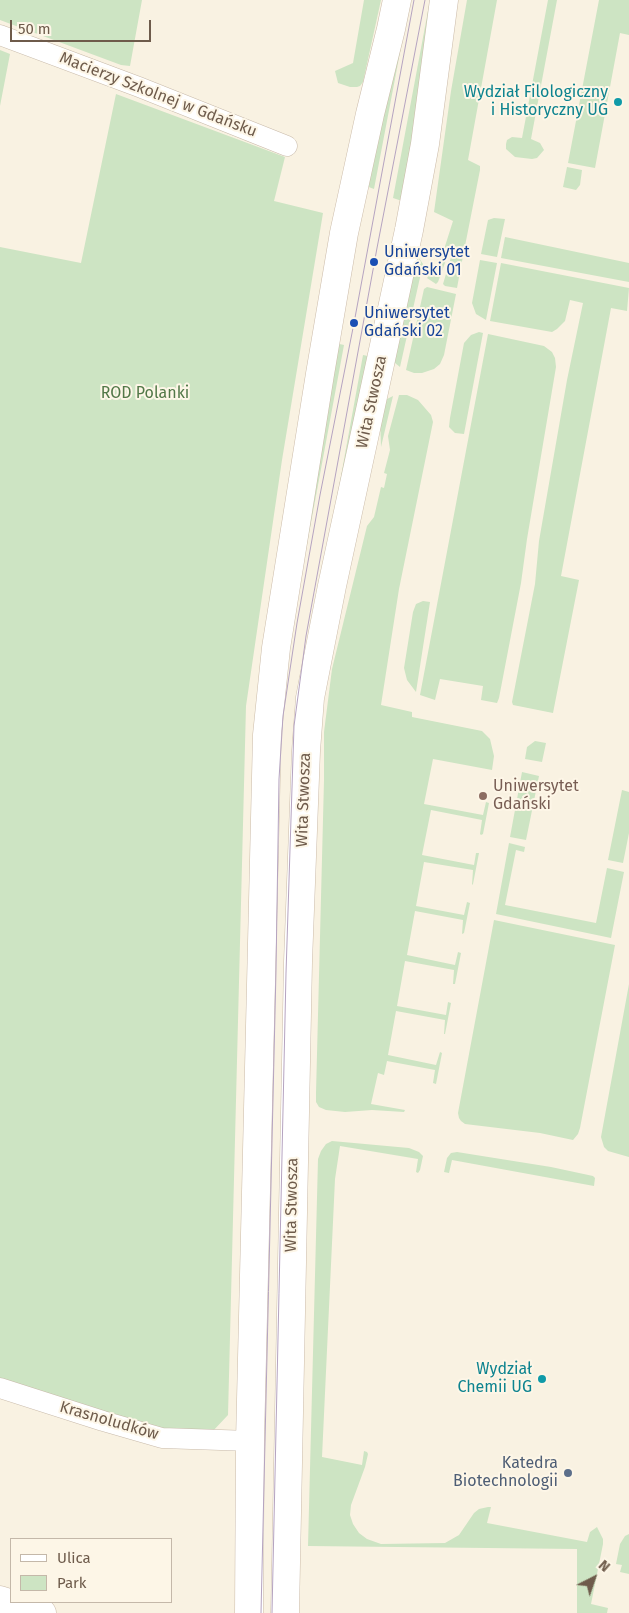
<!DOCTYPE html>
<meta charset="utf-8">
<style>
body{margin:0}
#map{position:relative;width:629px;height:1613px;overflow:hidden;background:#f9f2e2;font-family:"Fira Sans",sans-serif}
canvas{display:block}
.legend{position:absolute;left:10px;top:1538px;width:162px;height:65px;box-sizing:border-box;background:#fdf6e7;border:1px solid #c4b8a9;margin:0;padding:6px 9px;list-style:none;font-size:15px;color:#6e5b4b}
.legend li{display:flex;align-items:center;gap:10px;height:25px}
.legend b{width:25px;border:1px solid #c4b8a9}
.north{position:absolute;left:569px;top:1553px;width:50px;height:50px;-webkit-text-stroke:4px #fdf6e7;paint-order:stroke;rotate:41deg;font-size:14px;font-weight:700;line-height:20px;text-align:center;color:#6e5b4b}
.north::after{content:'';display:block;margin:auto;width:18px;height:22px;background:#6e5b4b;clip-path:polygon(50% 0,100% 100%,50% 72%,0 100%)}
.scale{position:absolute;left:10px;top:20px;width:141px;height:22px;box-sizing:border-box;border:2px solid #6e5b4b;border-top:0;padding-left:6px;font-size:15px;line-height:18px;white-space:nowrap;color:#6e5b4b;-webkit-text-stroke:4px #fdf6e7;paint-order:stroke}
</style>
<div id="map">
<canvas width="629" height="1613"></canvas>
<ul class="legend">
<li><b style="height:6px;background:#fff"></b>Ulica</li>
<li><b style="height:14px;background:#cde4c3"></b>Park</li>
</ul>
<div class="north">N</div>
<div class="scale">50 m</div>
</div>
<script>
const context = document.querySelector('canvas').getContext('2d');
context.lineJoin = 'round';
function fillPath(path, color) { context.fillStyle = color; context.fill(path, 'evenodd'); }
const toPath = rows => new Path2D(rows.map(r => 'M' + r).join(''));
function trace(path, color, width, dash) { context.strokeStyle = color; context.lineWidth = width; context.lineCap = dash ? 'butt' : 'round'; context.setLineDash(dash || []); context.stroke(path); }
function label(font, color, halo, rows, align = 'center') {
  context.font = font + ' "Fira Sans",sans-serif'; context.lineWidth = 4; context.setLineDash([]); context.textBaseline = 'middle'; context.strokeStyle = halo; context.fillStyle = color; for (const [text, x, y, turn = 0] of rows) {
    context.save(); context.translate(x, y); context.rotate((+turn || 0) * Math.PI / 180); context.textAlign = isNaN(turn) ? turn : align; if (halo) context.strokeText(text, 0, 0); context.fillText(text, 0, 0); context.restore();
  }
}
const green = toPath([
 [0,0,142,0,130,66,121,65,0,20],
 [364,0,381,0,363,82,360,86,357,87,350,87,338,83,335,71,353,63],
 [410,0,374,189,366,186],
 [430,0,435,0,402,201,393,198],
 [467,0,497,0,468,160,480,166,480,170,464,251,450,249,438,282,436,284,427,278,440,262,453,221,434,212,451,91],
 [548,0,557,0,531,139,540,143,544,150,537,158,532,159,515,157,506,149,506,144,507,140,512,137,522,138],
 [599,0,629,0,629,35,620,33,595,168,568,163],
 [0,50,10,54,0,106],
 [116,94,285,157,274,201,323,213,282,460,246,706,228,1415,212,1432,157,1430,0,1381,0,247,81,263],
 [567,167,582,170,580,185,576,190,563,187],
 [494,218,505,219,497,257,481,254,488,220],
 [505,237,629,263,629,282,501,258],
 [452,254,463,256,457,288,445,286,443,284],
 [412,256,419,258,423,264,400,367,395,363,393,356],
 [480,260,497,263,486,320,476,314,472,303],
 [501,263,629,288,627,311,611,308,561,576,579,580,553,713,513,705,512,702,535,584,539,541,567,380,583,303,570,300,565,321,557,329,552,332,490,321],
 [427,287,456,294,444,355,440,364,434,369,422,373,414,373,406,370,424,289],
 [479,332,483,333,464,434,455,433,449,427,450,418,464,343,471,335],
 [488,334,544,346,552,352,555,358,556,367,527,539,521,583,499,698,497,703,481,700,483,686,440,679,435,700,420,695],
 [335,343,344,345,305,555],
 [363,355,373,357,322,575,341,476],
 [399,395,407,395,418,400,431,415,433,422,399,589,381,705,412,712,412,717,482,731,490,739,494,756,492,770,433,759,424,804,483,815,486,802,489,803,483,834,481,835,480,834,482,820,431,810,422,855,474,865,476,853,479,853,473,884,472,885,473,870,424,862,416,906,464,915,467,902,470,903,464,933,462,934,463,920,415,911,407,955,455,965,458,952,461,953,455,984,453,984,454,970,405,961,397,1006,446,1015,448,1002,451,1003,445,1034,444,1034,445,1020,396,1011,388,1055,436,1065,440,1052,442,1053,436,1084,433,1083,435,1070,387,1061,384,1075,378,1073,371,1104,405,1110,404,1112,372,1110,345,1112,326,1110,319,1107,316,1102,316,1093,324,780,324,732,332,669,367,526,374,517,381,487,384,488,387,474,384,473,390,450,388,436],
 [393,396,381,447,380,416,387,399],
 [423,601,430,602,416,692,407,680,404,668,413,612,416,604],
 [535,741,546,743,542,762,525,759,527,747],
 [522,772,539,776,526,840,510,837],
 [622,790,629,792,629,833,623,863,608,860],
 [509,843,525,847,524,852,516,850,505,905,596,923,607,868,624,872,611,938,496,914],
 [494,920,615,945,580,1128,578,1134,573,1140,540,1133,465,1124,461,1121,459,1118,458,1113],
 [629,984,629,1157,608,1151,604,1147,601,1137],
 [332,1141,409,1148,419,1152,423,1156,420,1170,418,1173,416,1172,418,1159,340,1146,335,1179,322,1457,362,1465,364,1451,367,1452,368,1454,365,1467,351,1505,350,1515,353,1524,359,1533,367,1539,381,1544,445,1543,459,1535,474,1513,479,1509,488,1507,491,1507,487,1523,587,1542,590,1532,597,1527,603,1539,603,1544,591,1604,608,1608,607,1613,577,1613,577,1549,308,1546,318,1159,321,1151,326,1144],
 [457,1152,551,1167,593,1176,595,1178,594,1186,452,1160,449,1173,444,1172,447,1158,451,1153],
 [629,1534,629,1574,620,1572,622,1565,616,1564,620,1544,625,1536]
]);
const street = toPath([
 [0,35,139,87,287,146],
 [0,1388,103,1421,162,1438,250,1441]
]);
const secondary = toPath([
 [0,1600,42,1613],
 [249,1613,250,1441,267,735,276,648,320,374,344,233,370,114,391,29,397,0],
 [285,1613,298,962,306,751,310,698,332,586,409,230,425,144,444,0]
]);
const tram = toPath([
 [261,1613,276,970,279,779,283,716,297,623,320,495,354,323,414,0],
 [272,1613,286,973,294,726,306,636,377,248,425,0]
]);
const markers = [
 [618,102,5,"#0f9aa8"],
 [374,262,5,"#1a4fb4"],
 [354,323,5,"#1a4fb4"],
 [483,796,5,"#8d6e63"],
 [542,1379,5,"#0f9aa8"],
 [568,1473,5,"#5c6f8a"]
];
const cultureNames = [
 ["Wydział Filologiczny",608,93],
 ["i Historyczny UG",608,111],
 ["Wydział",532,1370],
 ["Chemii UG",532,1388]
];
const streetNames = [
 ["Macierzy Szkolnej w Gdańsku",158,95,21],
 ["Wita Stwosza",372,402,-78],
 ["Wita Stwosza",304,800,-88],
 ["Wita Stwosza",292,1205,-89],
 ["Krasnoludków",109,1421,16]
];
const transitNames = [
 ["Uniwersytet",384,253],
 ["Gdański 01",384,271],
 ["Uniwersytet",364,314],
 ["Gdański 02",364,332]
];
const parkNames = [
 ["ROD Polanki",145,394]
];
const educationNames = [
 ["Uniwersytet",493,787],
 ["Gdański",493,805]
];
const serviceNames = [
 ["Katedra",558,1464],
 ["Biotechnologii",558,1482]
];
fillPath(green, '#cde4c3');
trace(street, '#c8baaa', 21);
trace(secondary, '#cbbba9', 29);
trace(street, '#fff', 20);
trace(secondary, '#fff', 28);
trace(tram, '#b5a3c0', 1);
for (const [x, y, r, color] of markers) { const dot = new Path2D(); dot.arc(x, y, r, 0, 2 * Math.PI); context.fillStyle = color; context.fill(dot); trace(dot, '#fdf6e7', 2); }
label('16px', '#0d838f', '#fdf6e7', cultureNames, 'right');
label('16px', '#6e5b4b', '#fdf6e7', streetNames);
label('16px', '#164399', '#fdf6e7', transitNames, 'left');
label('16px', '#527848', '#fdf6e7', parkNames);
label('16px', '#785e54', '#fdf6e7', educationNames, 'left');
label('16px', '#4e5e75', '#fdf6e7', serviceNames, 'right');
</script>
